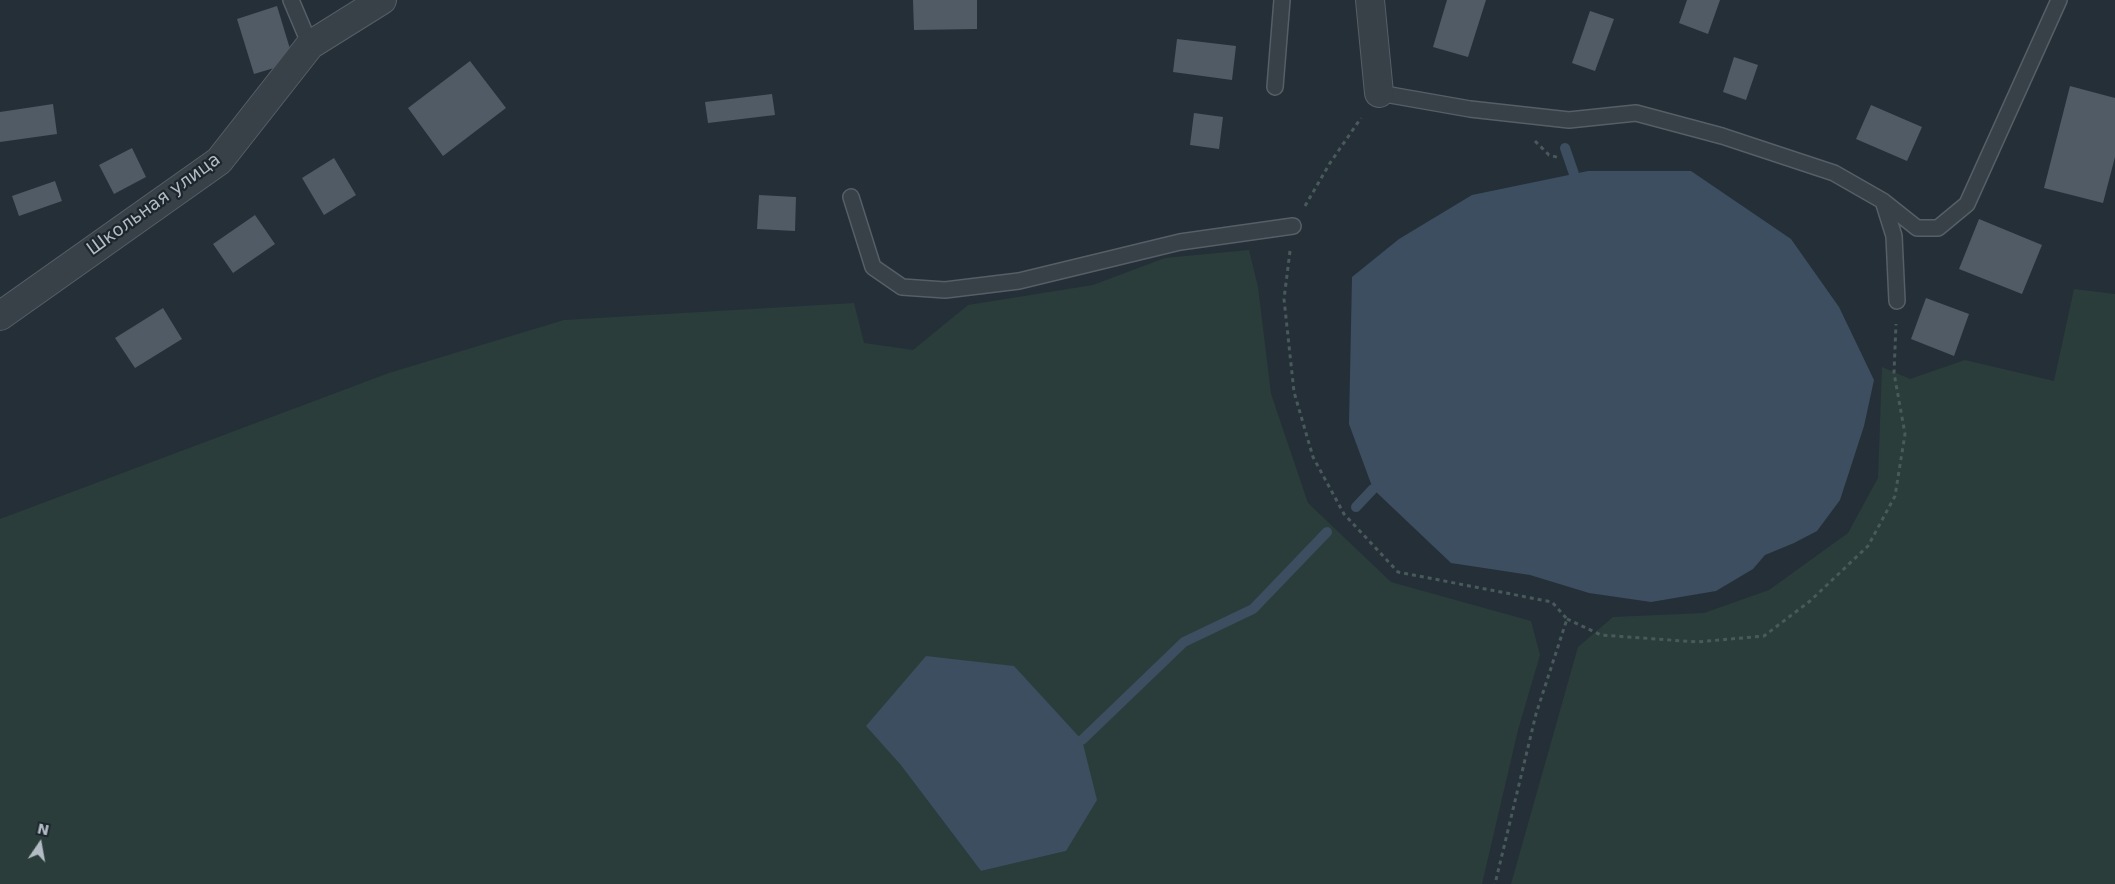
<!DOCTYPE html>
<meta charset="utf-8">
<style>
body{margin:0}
#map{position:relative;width:2115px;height:884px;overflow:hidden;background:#252f38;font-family:"DejaVu Sans",sans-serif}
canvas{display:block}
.north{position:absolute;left:15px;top:819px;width:50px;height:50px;-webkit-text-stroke:4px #1d252d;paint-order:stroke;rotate:12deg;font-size:14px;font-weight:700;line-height:20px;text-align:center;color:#b3bcc4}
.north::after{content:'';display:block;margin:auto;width:18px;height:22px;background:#b3bcc4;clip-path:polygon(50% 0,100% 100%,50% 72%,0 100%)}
</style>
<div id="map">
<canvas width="2115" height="884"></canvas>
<div class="north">N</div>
</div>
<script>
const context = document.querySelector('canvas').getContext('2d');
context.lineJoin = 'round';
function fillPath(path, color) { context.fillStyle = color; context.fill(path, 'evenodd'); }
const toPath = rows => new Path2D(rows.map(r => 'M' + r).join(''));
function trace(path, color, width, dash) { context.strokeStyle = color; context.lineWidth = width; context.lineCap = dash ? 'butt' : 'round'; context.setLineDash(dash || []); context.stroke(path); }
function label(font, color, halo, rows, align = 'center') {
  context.font = font + ' "DejaVu Sans",sans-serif'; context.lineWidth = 4.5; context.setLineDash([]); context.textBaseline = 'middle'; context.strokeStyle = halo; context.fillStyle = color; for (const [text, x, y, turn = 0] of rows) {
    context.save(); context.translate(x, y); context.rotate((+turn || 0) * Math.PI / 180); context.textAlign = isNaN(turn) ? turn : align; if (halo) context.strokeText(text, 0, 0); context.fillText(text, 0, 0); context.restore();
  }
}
const green = toPath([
 [1249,250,1258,287,1271,394,1308,503,1391,582,1531,621,1540,655,1518,730,1482,884,0,884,0,519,389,373,564,320,854,303,864,343,913,350,968,305,1093,285,1165,258],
 [900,764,1066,851,981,871],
 [2074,289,2115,294,2115,884,1511,884,1578,647,1613,617,1704,613,1769,590,1848,533,1878,478,1882,367,1910,379,1965,360,2054,381]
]);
const water = toPath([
 [1588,171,1691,171,1791,239,1839,307,1874,380,1864,426,1840,500,1817,531,1794,543,1765,555,1753,569,1716,591,1651,602,1589,593,1530,575,1451,563,1373,489,1349,424,1352,277,1399,239,1472,195],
 [926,656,1014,666,1082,740,1097,800,1066,851,981,871,900,764,866,726]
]);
const stream = toPath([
 [1565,148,1574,174],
 [1356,507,1373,489],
 [1082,740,1184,642,1253,609,1327,532]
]);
const building = toPath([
 [913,0,977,0,977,29,914,30],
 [1447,0,1486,0,1468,57,1433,47],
 [1687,0,1720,0,1708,34,1679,23],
 [277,6,294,62,254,74,237,19],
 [1590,11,1614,19,1595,71,1572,63],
 [1177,39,1236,46,1232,80,1173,72],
 [1734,57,1758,65,1746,100,1723,92],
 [470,61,506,108,443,156,408,108],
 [2070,86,2115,98,2115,157,2103,203,2044,188],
 [772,94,775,115,708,123,705,102],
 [53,104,57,134,0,142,0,112],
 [1871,105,1922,127,1907,161,1856,139],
 [1194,113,1223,117,1219,149,1190,145],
 [132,148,146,177,114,194,99,165],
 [334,158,356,195,324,215,302,178],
 [55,181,62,201,19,216,12,196],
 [759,195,796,197,795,231,757,229],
 [255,215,275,244,233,273,213,244],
 [1979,219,2042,245,2022,294,1959,269],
 [1926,298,1969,314,1954,356,1911,339],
 [163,308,182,339,135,368,115,338]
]);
const path = toPath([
 [1535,141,1549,155,1560,158],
 [1305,206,1330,163,1361,118],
 [1290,251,1284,299,1294,392,1313,457,1344,514,1398,572,1552,602,1567,619,1536,714,1495,884],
 [1567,619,1601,635,1697,642,1764,636,1810,601,1868,546,1895,496,1905,434,1894,373,1896,324]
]);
const lane = toPath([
 [291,0,310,45],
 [1275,87,1282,0],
 [1379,93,1470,109,1569,120,1636,113,1722,136,1834,173,1883,201,1917,228,1938,228,1967,204,2059,0],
 [851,197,873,267,902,287,945,290,1019,281,1180,242,1293,226],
 [1883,201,1894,236,1897,301]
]);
const street = toPath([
 [1370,0,1379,93],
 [0,316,219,161,310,45,382,0]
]);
const streetNames = [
 ["Школьная улица",154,205,-36]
];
fillPath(green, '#2a3d3b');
fillPath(water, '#3c4e5f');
trace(stream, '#3c4e5f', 10);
fillPath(building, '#505b66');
trace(lane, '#565e66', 18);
trace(street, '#565e66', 30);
trace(path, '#485a59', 3, [4, 4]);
trace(lane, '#384048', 15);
trace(street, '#384048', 28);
label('18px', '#b3bcc4', '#1d252d', streetNames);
</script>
